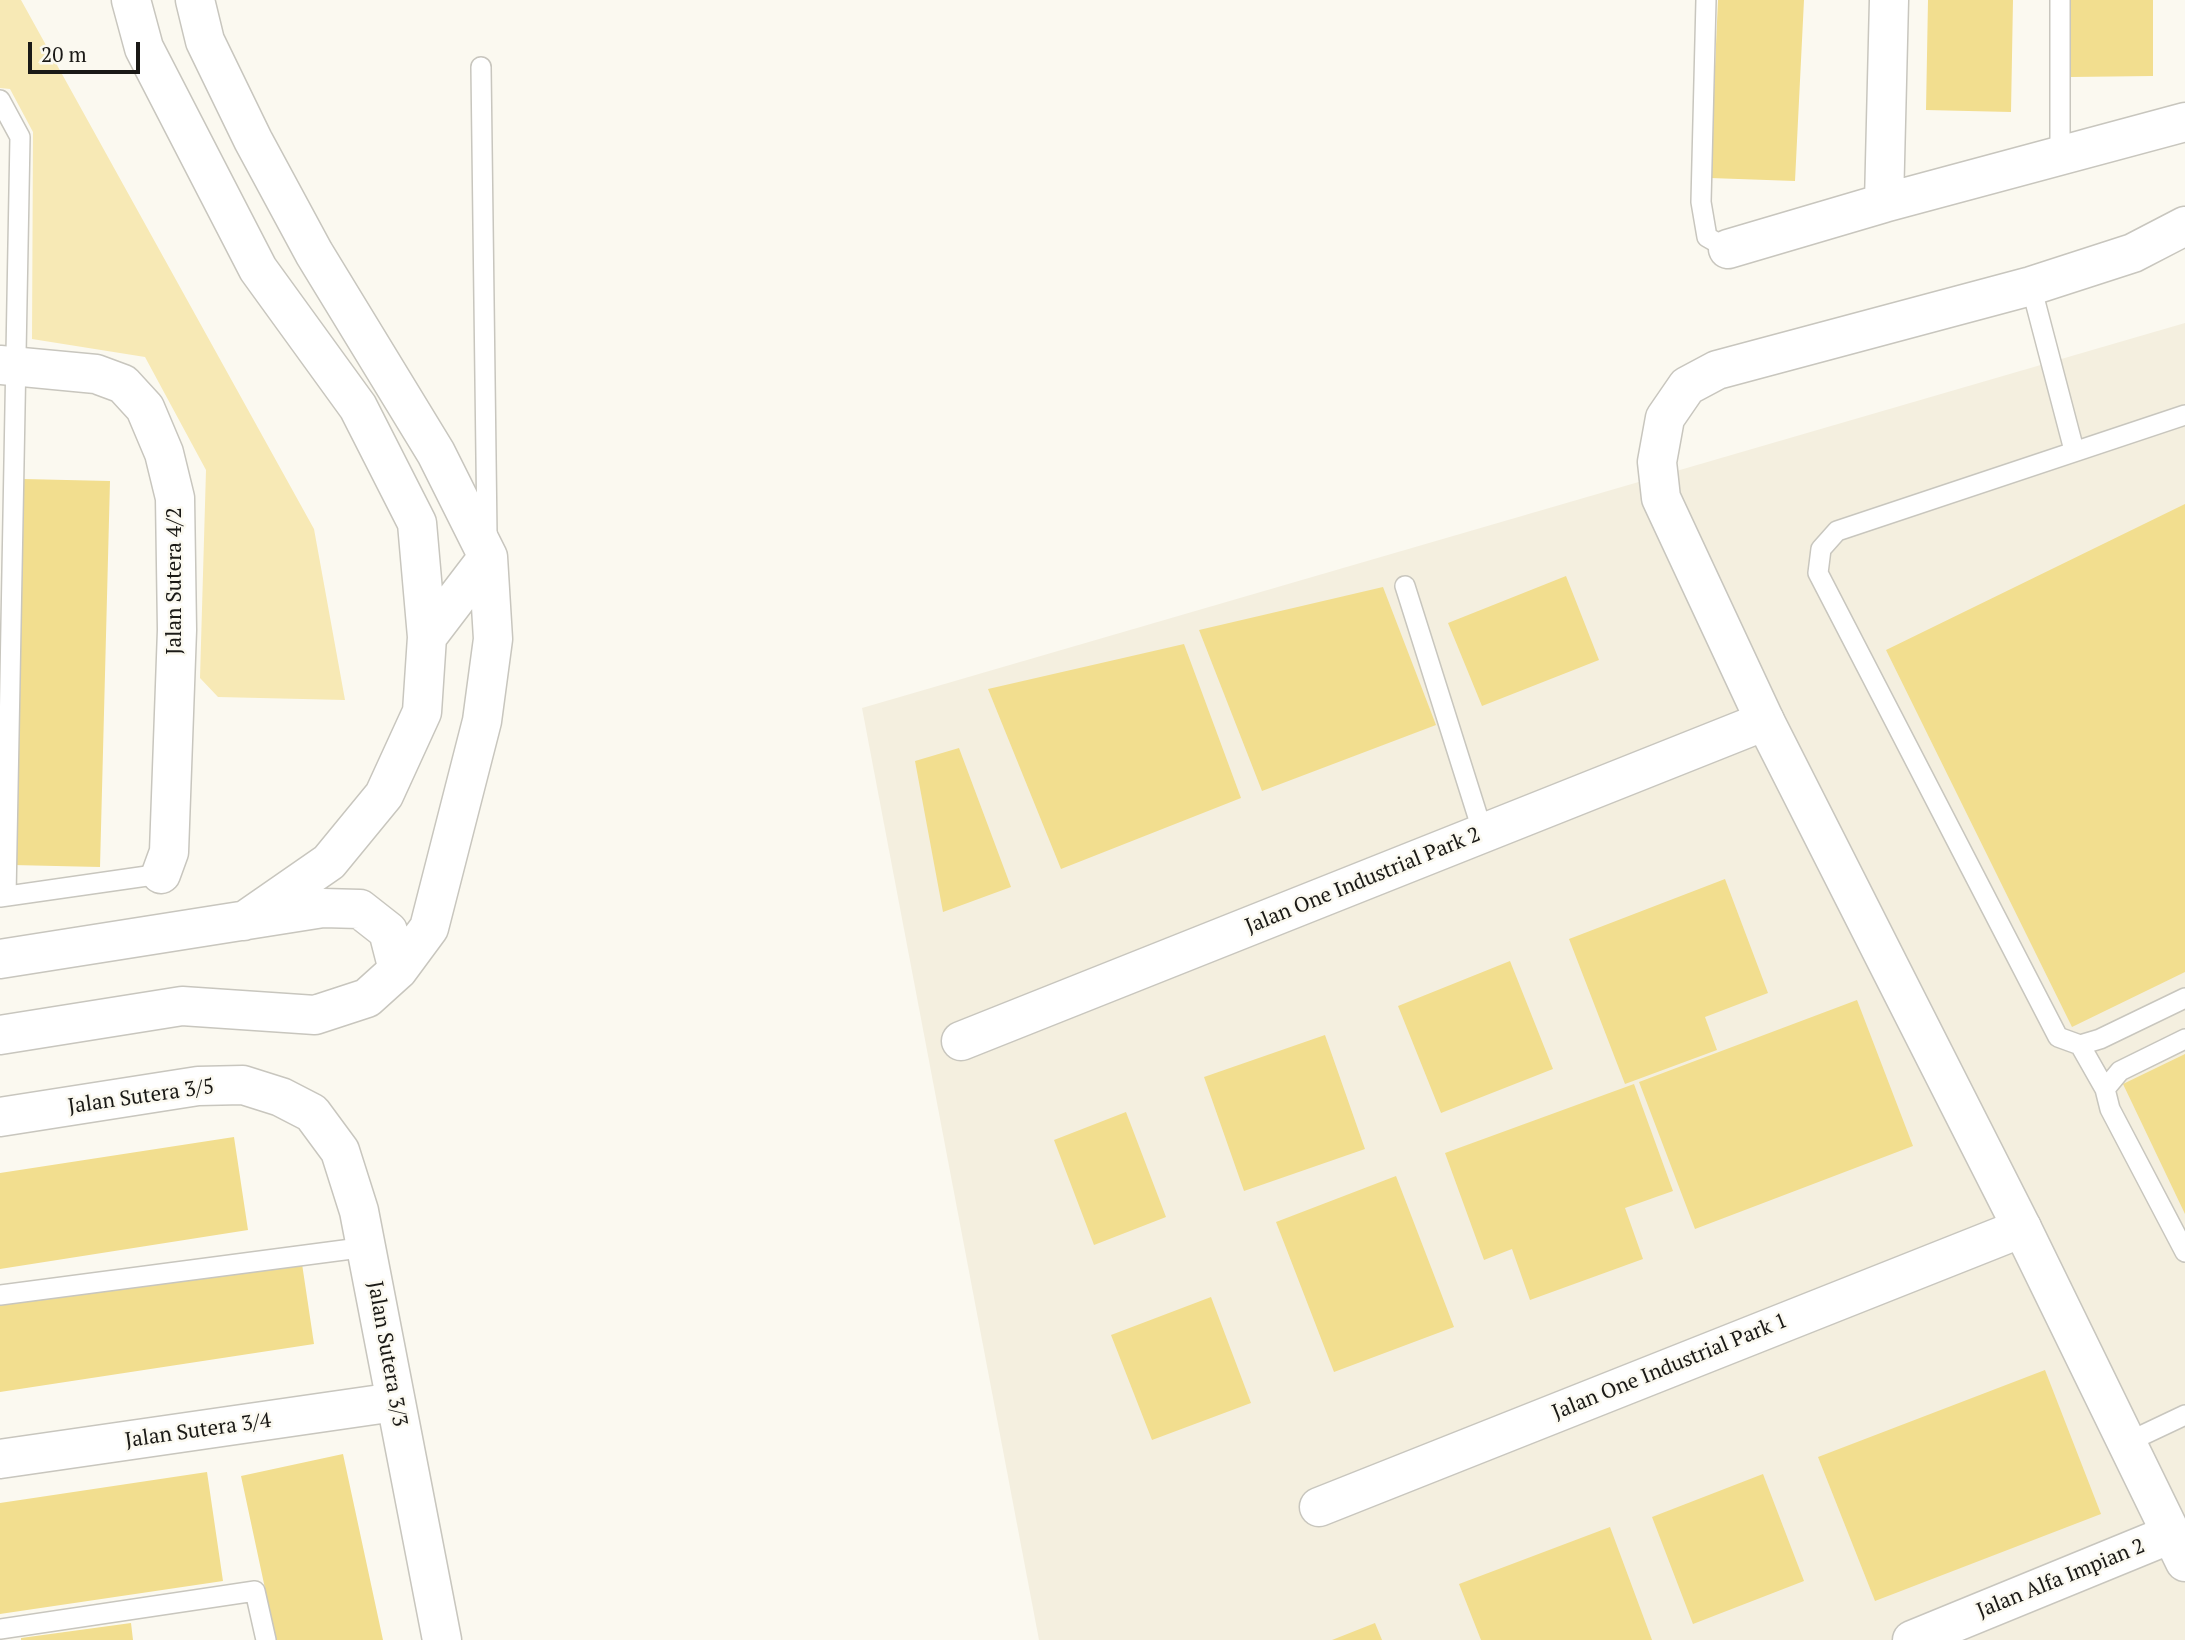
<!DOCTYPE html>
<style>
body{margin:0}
#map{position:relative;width:2185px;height:1640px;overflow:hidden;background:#fbf9f0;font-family:"PT Serif",serif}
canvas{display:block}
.scale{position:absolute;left:28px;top:42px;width:112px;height:32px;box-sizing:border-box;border:4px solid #1a1916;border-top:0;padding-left:9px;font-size:21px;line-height:24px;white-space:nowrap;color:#1a1916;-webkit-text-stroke:5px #fbf9f0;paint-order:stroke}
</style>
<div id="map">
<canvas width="2185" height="1640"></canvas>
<div class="scale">20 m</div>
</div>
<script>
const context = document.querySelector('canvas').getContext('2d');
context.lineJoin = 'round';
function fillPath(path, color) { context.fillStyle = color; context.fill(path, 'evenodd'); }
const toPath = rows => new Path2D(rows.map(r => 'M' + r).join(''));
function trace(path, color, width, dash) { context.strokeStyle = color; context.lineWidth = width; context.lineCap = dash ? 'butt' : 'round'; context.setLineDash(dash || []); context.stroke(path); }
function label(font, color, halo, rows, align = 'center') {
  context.font = font + ' "PT Serif",serif'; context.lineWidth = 5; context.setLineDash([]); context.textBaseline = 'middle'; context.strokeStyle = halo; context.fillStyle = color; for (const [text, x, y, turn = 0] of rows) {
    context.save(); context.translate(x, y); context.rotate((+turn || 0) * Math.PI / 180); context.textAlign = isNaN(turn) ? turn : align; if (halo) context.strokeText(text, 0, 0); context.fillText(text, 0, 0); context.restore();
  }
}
const built = toPath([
 [2185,323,2185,1640,1039,1640,862,708]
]);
const green = toPath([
 [0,0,21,0,314,529,345,700,218,697,200,678,206,470,145,357,32,339,33,132,10,89,0,88]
]);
const building = toPath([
 [1718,0,1804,0,1795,181,1710,178],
 [1928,0,2013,0,2011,112,1926,110],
 [2071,0,2153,0,2153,76,2071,77],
 [23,479,110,481,100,867,12,865],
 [2185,504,2185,972,2072,1027,1886,650],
 [1566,576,1599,660,1482,706,1448,623],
 [1383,587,1436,725,1262,791,1199,630],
 [1184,644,1241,798,1061,869,988,689],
 [959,748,1011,887,943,912,915,761],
 [1725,879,1768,993,1705,1017,1717,1050,1625,1084,1569,939],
 [1510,961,1553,1069,1441,1113,1398,1006],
 [1857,1000,1913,1146,1695,1229,1639,1082],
 [1325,1035,1365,1149,1244,1191,1204,1077],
 [2185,1054,2185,1214,2123,1084],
 [1634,1084,1673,1191,1625,1208,1643,1259,1530,1300,1512,1249,1484,1260,1445,1153],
 [1126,1112,1166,1217,1094,1245,1054,1140],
 [234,1137,248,1230,0,1269,0,1173],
 [1396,1176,1454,1327,1334,1372,1276,1222],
 [301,1257,314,1344,0,1392,0,1303],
 [1211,1297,1251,1403,1152,1440,1111,1335],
 [2045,1370,2101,1514,1875,1601,1818,1457],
 [343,1454,383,1640,276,1640,241,1476],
 [207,1472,223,1581,0,1614,0,1503],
 [1763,1474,1804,1581,1693,1624,1652,1517],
 [1610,1527,1652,1640,1481,1640,1459,1584],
 [131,1623,133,1640,21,1640,21,1638],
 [1375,1623,1382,1640,1332,1640]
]);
const service = toPath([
 [1706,0,1701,202,1707,237,1728,249],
 [481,67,487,535],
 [0,100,20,137,6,896],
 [2060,156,2060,0],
 [2031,286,2074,450],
 [2185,415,1837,531,1821,549,1818,573,2058,1037,2080,1045,2100,1039,2185,998],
 [1405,586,1483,833],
 [0,897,161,874],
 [2080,1045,2105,1089,2110,1109,2185,1252],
 [2105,1089,2120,1071,2185,1039],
 [0,1295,367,1247],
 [2128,1442,2185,1415],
 [0,1629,255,1591,266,1640]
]);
const minor = toPath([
 [1884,203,1889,0],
 [1728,249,1884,203,2185,122],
 [0,365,96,374,123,384,145,408,164,453,175,498,177,630,169,852,161,874],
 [961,1041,1765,721],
 [0,1117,198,1086,243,1085,281,1097,312,1113,340,1151,359,1211,442,1640],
 [0,1459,395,1402],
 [1319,1507,2022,1228],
 [1912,1640,2171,1534]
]);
const tertiary = toPath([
 [131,0,144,48,258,269,358,407,417,523,427,637,422,712,384,795,329,862,244,921],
 [2185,226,2133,253,2031,286,1717,370,1687,386,1665,418,1657,462,1661,498,1765,721,2022,1228,2185,1562],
 [427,637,488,557],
 [0,959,323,908,360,909,388,931,398,970],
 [0,1035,182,1006,315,1015,367,998,398,970,429,928,482,721,493,639,488,557,436,453,314,253,253,140,205,41,195,0]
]);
const streetNames = [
 ["Jalan Sutera 4/2",175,581,-90],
 ["Jalan One Industrial Park 2",1363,881,-22],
 ["Jalan Sutera 3/5",141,1097,-8],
 ["Jalan Sutera 3/3",387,1354,80],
 ["Jalan One Industrial Park 1",1670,1367,-22],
 ["Jalan Sutera 3/4",198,1431,-8],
 ["Jalan Alfa Impian 2",2061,1579,-22]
];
fillPath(built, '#f4efdf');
fillPath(green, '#f7e9b5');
fillPath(building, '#f2de8f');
trace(service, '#c8c6be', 22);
trace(minor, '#c8c6be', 41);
trace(tertiary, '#c8c6be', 41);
trace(service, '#fff', 19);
trace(minor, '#fff', 38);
trace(tertiary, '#fff', 38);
label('21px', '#1a1916', '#fbf9f0', streetNames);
</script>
